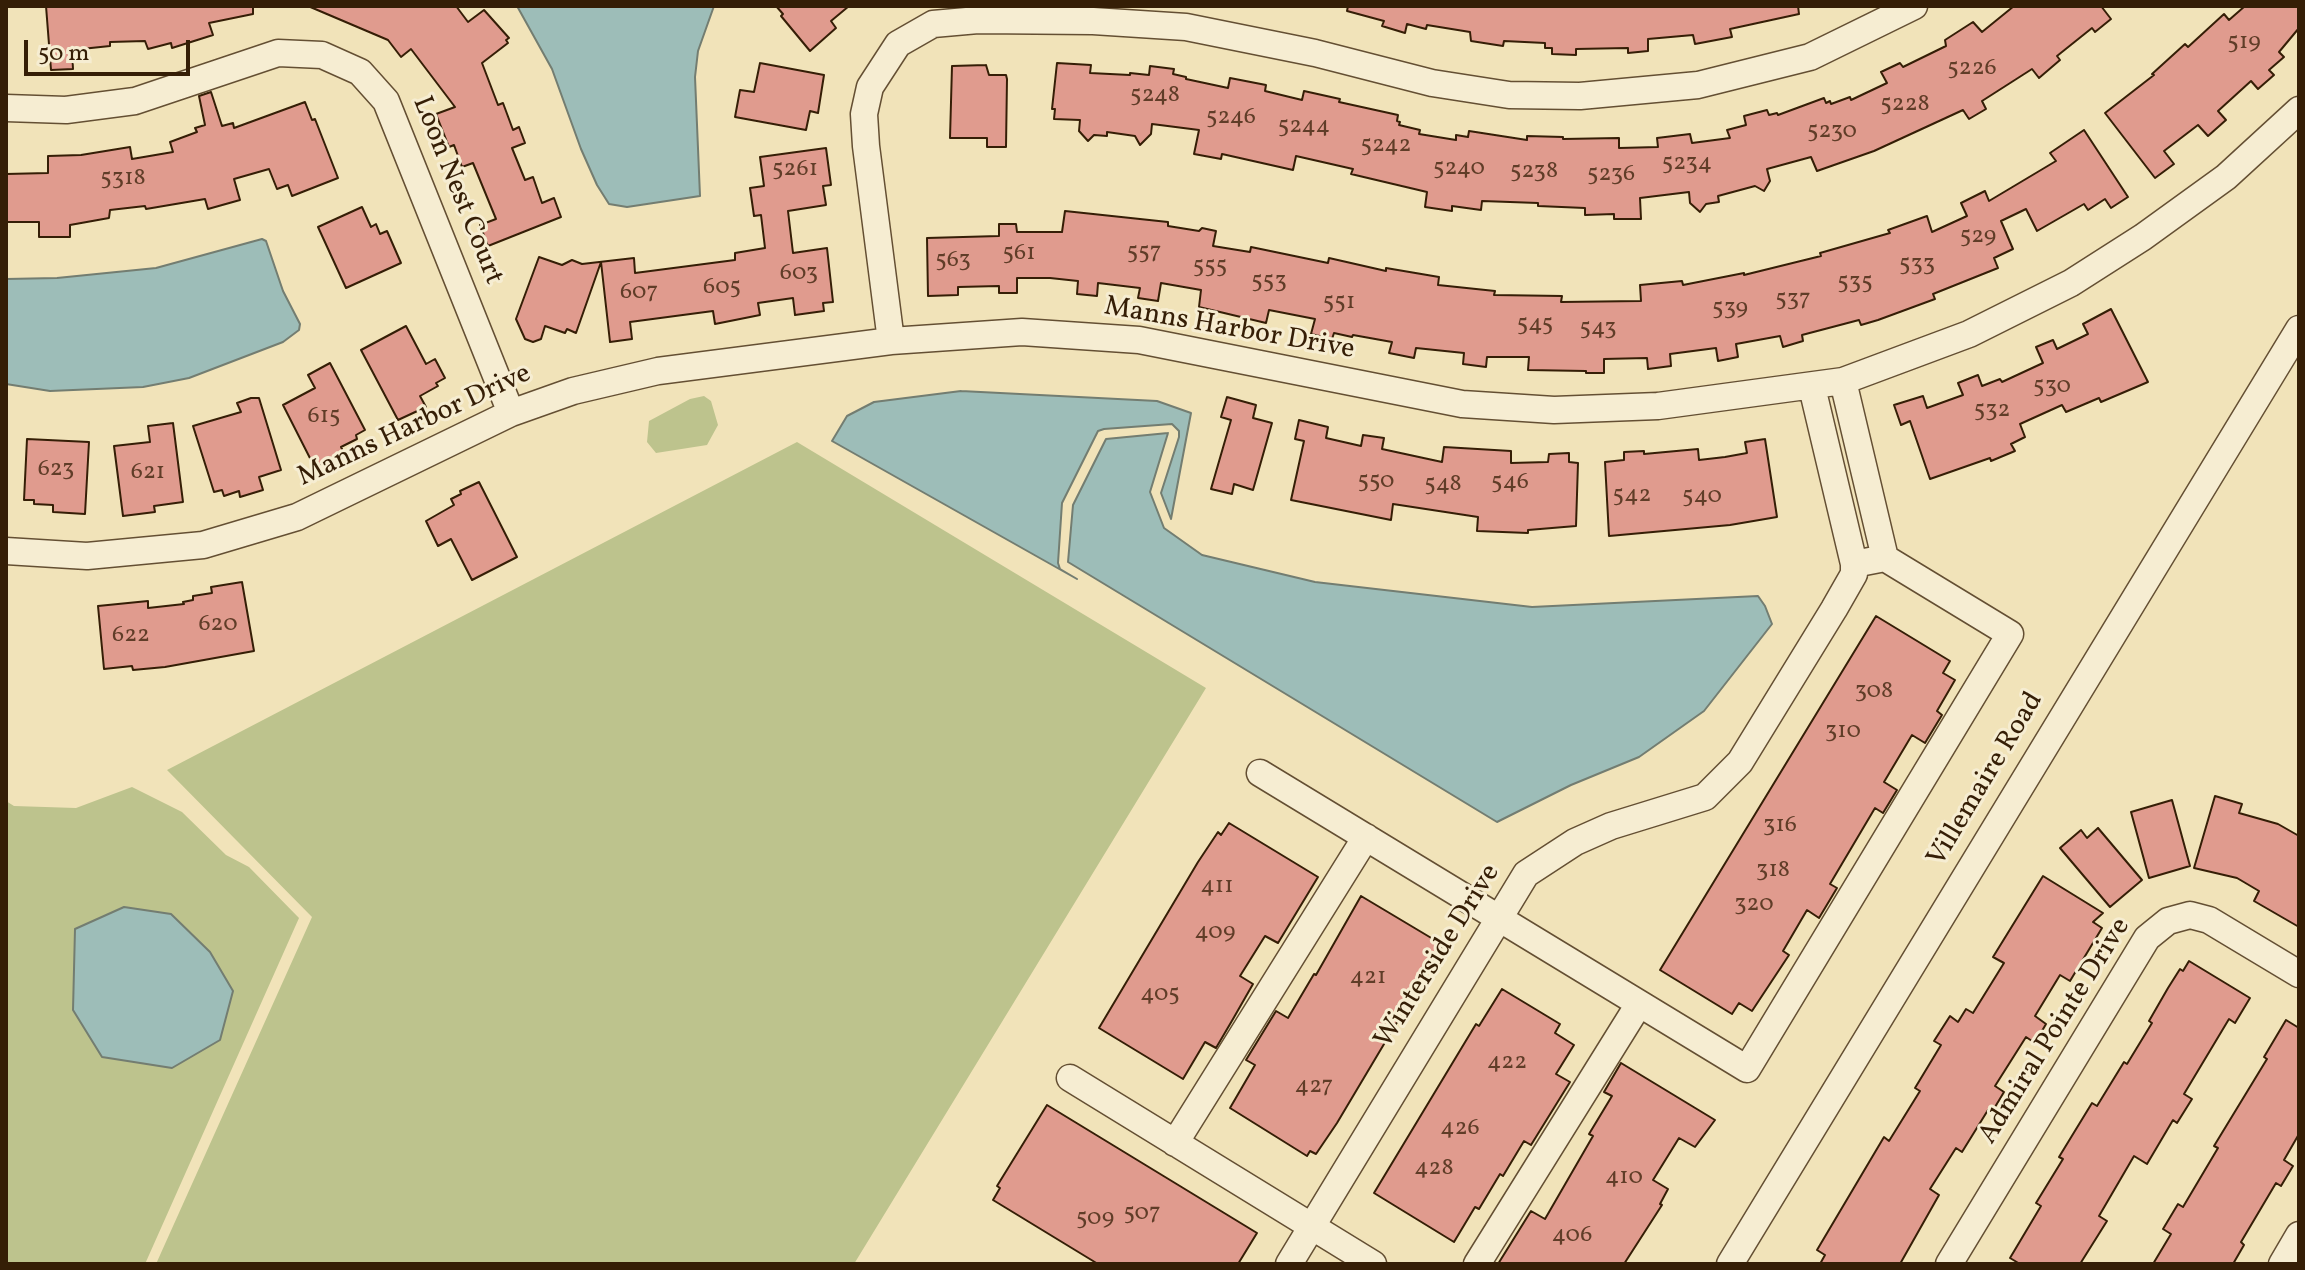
<!DOCTYPE html>
<style>
body{margin:0}
#map{position:relative;width:2305px;height:1270px;overflow:hidden;background:#f1e3b9;font-family:Vollkorn,serif}
canvas{display:block}
.frame{position:absolute;inset:0;border:8px solid #351e06;pointer-events:none}
.scale{position:absolute;left:24px;top:40px;width:166px;height:36px;box-sizing:border-box;border:4px solid #351e06;border-top:0;padding-left:10px;font-size:24px;line-height:28px;white-space:nowrap;color:#351e06;-webkit-text-stroke:6px #f6edd2;paint-order:stroke}
</style>
<div id="map">
<canvas width="2305" height="1270"></canvas>
<div class="frame"></div>
<div class="scale">50 m</div>
</div>
<script>
const context = document.querySelector('canvas').getContext('2d');
context.lineJoin = 'round';
function fillPath(path, color) { context.fillStyle = color; context.fill(path, 'evenodd'); }
const toPath = rows => new Path2D(rows.map(r => 'M' + r).join(''));
function trace(path, color, width, dash) { context.strokeStyle = color; context.lineWidth = width; context.lineCap = dash ? 'butt' : 'round'; context.setLineDash(dash || []); context.stroke(path); }
function label(font, color, halo, rows, align = 'center') {
  context.font = font + ' Vollkorn,serif'; context.lineWidth = 6; context.setLineDash([]); context.textBaseline = 'middle'; context.strokeStyle = halo; context.fillStyle = color; for (const [text, x, y, turn = 0] of rows) {
    context.save(); context.translate(x, y); context.rotate((+turn || 0) * Math.PI / 180); context.textAlign = isNaN(turn) ? turn : align; if (halo) context.strokeText(text, 0, 0); context.fillText(text, 0, 0); context.restore();
  }
}
const green = toPath([
 [704,396,711,401,718,425,707,445,656,453,647,442,649,421,690,399],
 [797,442,1206,688,854,1264,156,1264,312,917,167,770],
 [132,787,182,812,226,855,249,867,299,918,145,1264,6,1264,6,801,14,806,76,808],
 [124,907,171,914,210,952]
]);
const water = toPath([
 [517,6,714,6,698,51,695,77,700,196,627,207,609,204,597,185,581,149,552,69,517,6],
 [262,239,266,241,283,291,300,324,299,330,283,342,189,378,143,387,50,391,6,384,6,279,57,278,156,268,262,239],
 [961,391,1157,401,1191,413,1171,519,1161,493,1179,437,1179,431,1172,424,1104,429,1098,431,1062,503,1058,563,1060,569,1077,579,832,441,847,416,874,402,961,391],
 [1168,433,1150,492,1164,528,1202,555,1315,582,1532,607,1758,596,1765,606,1772,624,1704,711,1639,757,1571,785,1497,822,1068,562,1073,505,1106,439,1168,433],
 [124,907,171,914,210,952,233,991,220,1040,172,1068,102,1057,73,1010,75,929,124,907]
]);
const building = toPath([
 [46,6,253,6,253,14,209,23,213,35,172,48,171,43,148,49,145,41,110,42,110,46,72,50,73,69,51,70,46,6],
 [308,6,456,6,468,22,484,10,509,38,506,40,508,43,482,63,498,105,503,103,513,130,519,127,525,143,512,148,525,180,533,177,542,203,554,198,561,217,488,246,480,225,496,219,473,163,462,167,454,145,449,147,436,114,455,107,411,49,401,57,388,40,308,6],
 [776,6,849,6,831,21,836,28,810,51,781,16,783,14,776,6],
 [1348,6,1798,6,1799,14,1730,29,1732,37,1695,44,1693,35,1648,39,1648,51,1628,53,1628,48,1576,49,1576,55,1552,54,1552,48,1545,48,1545,43,1504,41,1503,46,1471,41,1470,32,1427,25,1426,29,1407,24,1405,33,1382,26,1384,21,1347,11,1348,6],
 [2014,6,2101,6,2111,19,2095,32,2092,28,2057,56,2060,60,2039,78,2032,69,1982,101,1986,109,1969,119,1963,110,1874,151,1817,171,1811,157,1767,169,1770,181,1764,191,1755,186,1718,196,1719,202,1706,204,1700,212,1690,203,1689,192,1640,198,1641,219,1614,219,1614,214,1585,215,1585,208,1538,206,1538,203,1482,201,1481,210,1452,206,1452,211,1425,207,1427,192,1351,174,1353,169,1296,156,1293,170,1222,154,1221,159,1194,154,1199,130,1152,124,1151,134,1140,145,1135,136,1107,132,1107,136,1094,135,1088,141,1079,131,1080,120,1054,119,1055,109,1052,109,1057,63,1091,65,1090,73,1130,75,1130,73,1149,75,1150,66,1174,69,1173,74,1186,77,1186,79,1228,88,1230,78,1266,85,1265,91,1302,100,1304,91,1340,99,1339,102,1398,115,1397,121,1400,122,1399,125,1420,130,1419,134,1456,140,1456,135,1468,137,1469,131,1527,140,1527,136,1563,137,1563,139,1619,138,1619,148,1658,147,1657,138,1690,134,1692,143,1730,138,1727,130,1746,125,1744,116,1767,110,1769,115,1777,113,1778,115,1824,98,1826,103,1830,101,1831,104,1850,97,1851,100,1887,83,1881,72,1900,63,1903,67,1946,46,1945,40,1973,22,1982,32,2014,6],
 [2245,6,2299,6,2299,28,2279,52,2284,57,2269,70,2274,75,2258,89,2251,81,2218,111,2226,120,2208,136,2198,125,2164,151,2174,164,2155,178,2105,113,2154,75,2152,74,2185,44,2188,47,2224,14,2229,20,2245,6],
 [760,63,824,75,818,113,810,111,806,130,735,117,740,90,754,92,760,63],
 [986,65,989,75,1006,75,1007,79,1006,147,987,147,987,138,950,138,952,66,986,65],
 [211,92,222,126,233,123,234,128,305,102,312,120,315,119,338,178,292,196,288,185,277,189,269,169,234,179,240,200,208,209,205,199,146,209,145,206,110,210,109,218,70,225,70,237,39,237,39,222,6,222,6,174,48,173,48,156,81,155,130,147,132,159,173,152,170,142,197,132,195,128,205,125,199,96,211,92],
 [2084,130,2128,197,2111,208,2105,199,2088,210,2084,204,2037,231,2026,209,2001,221,2013,249,1994,258,1998,268,1933,294,1935,299,1878,320,1861,325,1859,320,1802,335,1803,341,1783,347,1780,336,1736,344,1738,357,1718,361,1716,348,1670,354,1671,366,1648,369,1647,358,1604,359,1604,373,1586,373,1586,371,1528,370,1529,357,1487,357,1486,367,1463,364,1464,353,1416,348,1414,358,1389,353,1392,342,1353,335,1352,337,1334,333,1332,339,1311,334,1315,319,1269,310,1266,323,1199,307,1201,290,1161,283,1158,301,1138,298,1140,288,1098,283,1097,296,1077,294,1078,281,1050,278,1017,278,1017,293,999,293,999,286,958,287,958,295,928,296,927,238,999,236,999,224,1016,224,1017,232,1062,232,1065,211,1168,222,1168,226,1199,231,1202,228,1216,231,1213,246,1250,252,1251,247,1328,263,1329,258,1386,271,1386,268,1439,277,1438,285,1495,291,1494,295,1562,296,1561,302,1641,301,1640,285,1682,281,1683,285,1744,273,1744,275,1821,256,1820,253,1890,233,1888,230,1927,216,1932,232,1967,216,1961,203,1985,191,1989,201,2056,161,2050,153,2084,130],
 [826,148,831,185,823,186,826,205,788,211,793,253,827,248,833,302,823,303,824,311,795,315,793,298,758,303,760,315,715,324,713,311,630,322,632,339,610,342,601,262,576,333,567,329,565,333,545,326,541,339,533,342,525,339,516,319,539,257,562,265,572,260,582,264,634,258,635,273,735,260,735,253,765,248,761,215,754,216,750,188,764,186,760,157,826,148],
 [362,207,371,227,376,224,380,234,387,231,401,263,346,288,318,227,362,207],
 [2111,309,2148,382,2101,402,2099,398,2066,412,2062,405,2020,424,2025,437,2011,444,2015,451,1991,461,1990,458,1930,479,1910,421,1901,425,1894,405,1923,396,1927,408,1963,395,1958,383,1978,375,1982,386,2000,379,2002,382,2043,363,2036,347,2053,340,2057,349,2088,334,2083,324,2111,309],
 [406,326,426,364,435,359,445,378,436,383,438,386,420,396,426,407,398,420,361,350,406,326],
 [330,363,365,430,356,435,357,439,341,447,344,453,315,468,283,405,315,388,308,375,330,363],
 [1227,397,1256,405,1253,418,1272,423,1253,490,1234,484,1232,494,1211,489,1231,420,1221,417,1227,397],
 [251,398,259,398,281,470,259,477,263,490,240,497,239,491,224,496,222,490,214,492,193,426,241,412,237,403,251,398],
 [1299,420,1328,427,1326,438,1361,446,1363,435,1384,438,1382,449,1442,462,1444,447,1511,451,1511,463,1548,462,1549,454,1569,453,1569,462,1578,463,1576,526,1528,530,1528,533,1477,531,1478,517,1393,504,1391,520,1291,500,1304,441,1295,439,1299,420],
 [173,423,183,502,154,506,155,512,123,516,114,446,150,442,148,426,173,423],
 [27,439,89,442,85,514,53,512,53,505,34,504,34,500,24,500,27,439],
 [1765,439,1777,517,1730,525,1609,536,1605,462,1624,460,1624,452,1644,451,1644,454,1698,449,1699,460,1725,457,1747,453,1745,442,1765,439],
 [479,482,517,557,472,580,451,539,438,546,426,521,454,505,451,499,461,494,460,491,479,482],
 [242,582,254,651,165,667,133,670,132,666,104,669,98,606,148,601,148,608,184,604,183,602,193,600,193,596,212,593,211,587,242,582],
 [1876,616,1950,661,1943,673,1955,680,1937,711,1942,715,1925,743,1912,735,1884,782,1897,790,1883,813,1875,808,1830,884,1837,888,1819,918,1807,910,1783,951,1789,955,1752,1011,1739,1003,1732,1014,1660,970,1876,616],
 [2215,796,2242,804,2239,813,2278,824,2299,836,2299,927,2254,901,2259,891,2237,878,2194,868,2215,796],
 [2172,800,2190,866,2149,878,2131,812,2172,800],
 [1229,823,1318,877,1278,943,1265,936,1240,976,1253,984,1233,1019,1216,1048,1205,1042,1183,1079,1099,1028,1198,862,1218,832,1221,835,1229,823],
 [2098,828,2142,880,2110,907,2060,848,2081,830,2087,838,2098,828],
 [2043,876,2103,913,2093,922,2102,928,2070,981,2060,975,2035,1016,2046,1024,2035,1043,2026,1037,1995,1086,2004,1092,1992,1112,1988,1110,1962,1152,1956,1148,1930,1189,1939,1195,1900,1264,1820,1264,1825,1255,1817,1250,1884,1137,1889,1141,1920,1091,1915,1088,1941,1045,1934,1041,1950,1016,1958,1022,1966,1009,1973,1013,2004,963,1993,957,2043,876],
 [1361,896,1443,945,1337,1123,1316,1154,1310,1151,1307,1156,1230,1108,1255,1065,1246,1060,1276,1011,1288,1018,1314,974,1316,975,1361,896],
 [2189,961,2250,998,2235,1023,2229,1019,2184,1094,2192,1099,2177,1123,2173,1120,2147,1164,2134,1156,2099,1216,2107,1221,2080,1264,2020,1264,2010,1258,2041,1206,2036,1203,2063,1159,2059,1157,2092,1103,2097,1106,2124,1062,2127,1064,2152,1023,2149,1021,2168,988,2180,969,2183,971,2189,961],
 [1502,989,1560,1024,1555,1033,1574,1045,1556,1074,1570,1082,1531,1145,1524,1141,1503,1176,1500,1174,1479,1209,1475,1207,1454,1242,1374,1193,1476,1024,1479,1026,1502,989],
 [2286,1020,2299,1028,2299,1134,2284,1160,2293,1166,2281,1186,2276,1183,2241,1242,2244,1245,2233,1264,2153,1264,2171,1234,2163,1229,2178,1204,2183,1207,2218,1148,2214,1146,2267,1059,2264,1057,2286,1020],
 [1621,1063,1715,1120,1695,1147,1679,1138,1653,1180,1668,1189,1660,1204,1662,1205,1624,1264,1498,1264,1531,1211,1545,1219,1593,1136,1589,1134,1612,1096,1604,1092,1621,1063],
 [1047,1105,1257,1233,1238,1264,1098,1264,993,1200,1000,1188,997,1186,1047,1105]
]);
const minor = toPath([
 [6,108,66,110,135,101,278,53,322,55,360,72,386,101,511,413],
 [891,341,866,146,864,114,870,87,898,44,933,24,978,20,1093,21,1186,27,1315,53,1432,83,1509,95,1580,96,1698,85,1810,57,1914,6],
 [1843,381,1885,558],
 [6,551,87,556,203,545,297,517,511,413,573,391,658,371,891,341,1022,332,1139,340,1462,404,1554,410,1658,406,1843,381,1969,334,2071,283,2143,237,2226,177,2299,110],
 [1260,773,1747,1069,2010,634,1885,558,1854,564],
 [1070,1078,1373,1264],
 [1175,1143,1366,837],
 [1289,1264,1526,874,1575,842,1611,826,1705,797,1740,762,1834,609,1854,574,1854,564,1812,387],
 [1477,1264,1639,1004],
 [1730,1264,2299,329],
 [1949,1264,2147,938,2168,921,2190,915,2209,920,2299,974],
 [2282,1264,2299,1235]
]);
const numberNames = [
 ["519",2244,44],
 ["5226",1972,70],
 ["5248",1155,97],
 ["5228",1905,106],
 ["5246",1231,119],
 ["5244",1304,128],
 ["5230",1832,133],
 ["5242",1386,147],
 ["5234",1687,165],
 ["5240",1459,170],
 ["5261",795,171],
 ["5238",1534,173],
 ["5236",1611,176],
 ["5318",123,180],
 ["529",1978,238],
 ["557",1144,254],
 ["561",1019,255],
 ["563",953,262],
 ["533",1917,266],
 ["555",1210,268],
 ["603",799,275],
 ["553",1269,283],
 ["535",1855,284],
 ["605",722,289],
 ["607",639,294],
 ["537",1793,301],
 ["551",1339,304],
 ["539",1730,310],
 ["545",1535,326],
 ["543",1598,330],
 ["530",2052,388],
 ["532",1992,412],
 ["615",324,418],
 ["623",56,471],
 ["621",148,474],
 ["550",1376,483],
 ["546",1510,484],
 ["548",1443,486],
 ["542",1632,497],
 ["540",1702,498],
 ["620",218,626],
 ["622",131,637],
 ["308",1874,693],
 ["310",1843,733],
 ["316",1780,827],
 ["318",1773,872],
 ["411",1217,888],
 ["320",1754,906],
 ["409",1215,934],
 ["421",1368,979],
 ["405",1160,996],
 ["422",1507,1064],
 ["427",1314,1088],
 ["426",1460,1130],
 ["428",1434,1170],
 ["410",1624,1179],
 ["507",1142,1215],
 ["509",1095,1220],
 ["406",1572,1237]
];
const streetNames = [
 ["Loon Nest Court",456,191,68],
 ["Manns Harbor Drive",1229,330,10],
 ["Manns Harbor Drive",415,427,-25],
 ["Villemaire Road",1987,780,-59],
 ["Winterside Drive",1439,957,-58],
 ["Admiral Pointe Drive",2056,1032,-58]
];
fillPath(green, '#bdc38d');
fillPath(water, '#9dbdb8');
trace(water, '#737d71', 2);
fillPath(building, '#e09b8e');
trace(building, '#351e06', 2);
trace(minor, '#644f33', 29);
trace(minor, '#f6edd2', 26);
label('24px', '#603d28', null, numberNames);
label('28px', '#351e06', '#f6edd2', streetNames);
</script>
